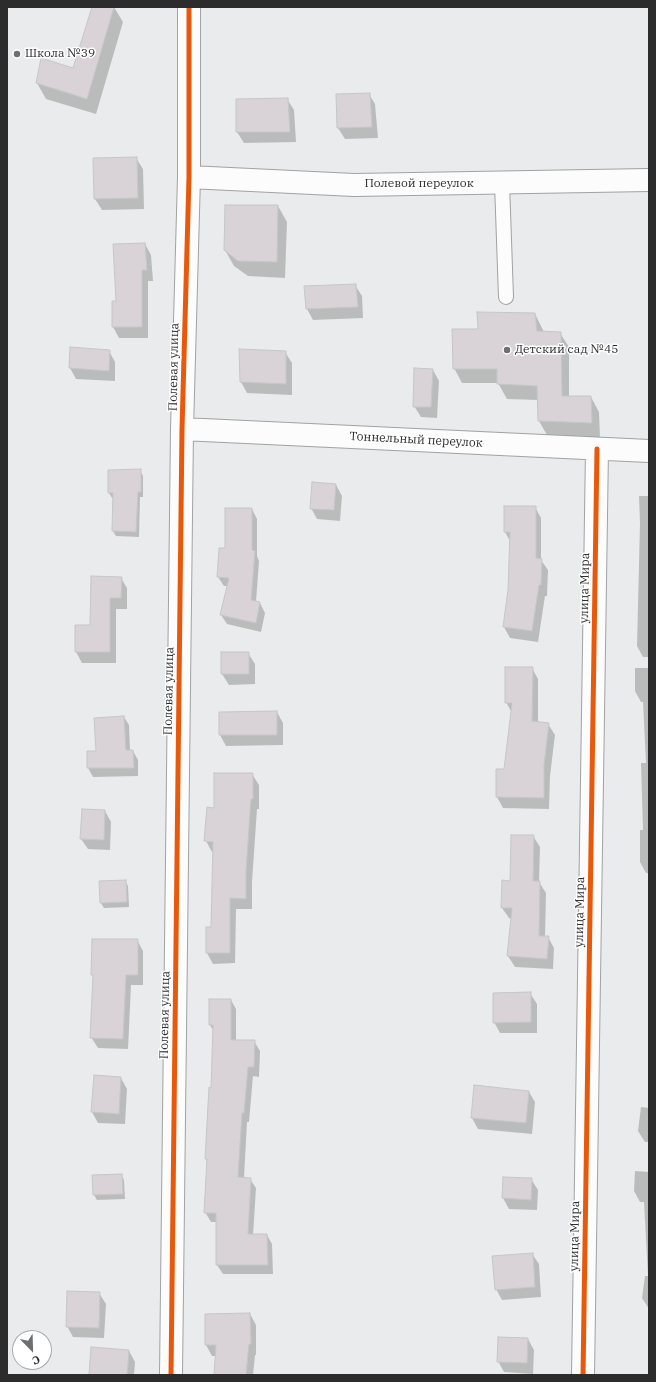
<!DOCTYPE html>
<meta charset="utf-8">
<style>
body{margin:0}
#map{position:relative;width:656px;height:1382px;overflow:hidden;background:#e9ebec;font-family:"IBM Plex Serif",serif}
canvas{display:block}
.frame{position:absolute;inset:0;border:8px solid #2c2c2d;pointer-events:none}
.north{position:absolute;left:12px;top:1330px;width:40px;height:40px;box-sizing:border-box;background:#fff;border:1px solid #ababab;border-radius:50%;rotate:157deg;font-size:11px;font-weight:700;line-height:16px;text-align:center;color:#2c2c2d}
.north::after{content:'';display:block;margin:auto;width:14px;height:18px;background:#6e6f70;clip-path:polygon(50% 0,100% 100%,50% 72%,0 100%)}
</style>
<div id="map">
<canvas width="656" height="1382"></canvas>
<div class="frame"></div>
<div class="north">С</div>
</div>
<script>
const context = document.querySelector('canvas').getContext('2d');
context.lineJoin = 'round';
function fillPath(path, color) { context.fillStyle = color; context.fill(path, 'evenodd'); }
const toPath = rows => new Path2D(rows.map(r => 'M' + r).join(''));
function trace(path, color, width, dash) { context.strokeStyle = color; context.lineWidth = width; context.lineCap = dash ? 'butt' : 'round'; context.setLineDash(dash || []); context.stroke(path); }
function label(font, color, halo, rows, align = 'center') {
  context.font = font + ' "IBM Plex Serif",serif'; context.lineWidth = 3; context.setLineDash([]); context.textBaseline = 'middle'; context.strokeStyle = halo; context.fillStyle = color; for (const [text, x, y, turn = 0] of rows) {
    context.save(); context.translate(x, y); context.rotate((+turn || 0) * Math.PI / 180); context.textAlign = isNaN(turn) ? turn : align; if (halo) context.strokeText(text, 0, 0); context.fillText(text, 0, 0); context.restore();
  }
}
const shadow = toPath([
 [93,7,114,7,123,22,96,114,46,99,37,83,73,69],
 [369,94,375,104,378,138,345,139,338,128,337,95],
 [287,99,294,110,296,142,244,143,237,132,237,100],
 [136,158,143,169,144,209,102,210,95,199,94,159],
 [278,206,287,222,285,278,248,276,234,266,225,250],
 [145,244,151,255,153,281,148,281,148,338,119,338,113,327,113,302,117,302],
 [355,285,362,296,363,318,313,320,307,309],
 [535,314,544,332,560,333,569,347,569,397,591,397,599,412,600,438,547,435,539,421,538,400,507,399,498,383,462,383,454,368,479,330],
 [109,351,115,362,115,381,76,379,70,368],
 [285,352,292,363,292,395,247,393,241,382],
 [433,370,439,381,437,418,421,417,414,406],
 [140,470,143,476,143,497,140,497,139,537,116,536,113,531,114,498,112,498,109,493],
 [336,485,342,496,340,521,317,519,311,508],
 [639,496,649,496,649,657,643,657,637,646,640,523],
 [505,507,535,507,541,518,541,560,548,570,547,596,545,596,538,642,510,638,504,627,509,590,511,543,505,532],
 [252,509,257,519,257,556,259,561,256,602,260,603,265,613,261,632,227,624,221,615,228,586,224,586,218,577,226,549],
 [121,578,127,588,127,609,116,609,116,663,82,663,76,652],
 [248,653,255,664,255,684,229,685,222,674],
 [532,668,538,679,538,723,548,724,555,735,550,776,549,809,503,808,497,797,505,770,512,713,506,702],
 [635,668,649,668,649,873,646,873,640,862,640,830,643,830,641,763,646,763,643,702,641,702,635,691],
 [277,712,283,723,283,745,226,746,220,735],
 [124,717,129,725,130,751,133,751,138,760,138,776,93,777,88,768,88,752,97,752],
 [252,774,259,785,259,809,257,809,252,882,252,909,236,909,235,963,213,964,207,953,212,928,214,852,212,852,206,841,215,809],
 [105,811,111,822,110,850,88,849,81,839],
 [533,836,540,847,539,882,546,893,545,937,548,937,554,948,553,969,515,967,508,956,512,919,509,918,502,908,511,882],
 [125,881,128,886,129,907,104,908,101,903],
 [137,940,143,951,143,985,131,985,128,1049,98,1048,91,1037,94,977,92,974],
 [530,993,537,1004,537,1033,500,1033,494,1022],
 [231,1000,236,1009,236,1041,254,1041,260,1051,259,1077,253,1076,249,1122,247,1122,244,1178,250,1179,256,1188,253,1235,267,1235,272,1244,273,1274,223,1274,217,1265,217,1222,211,1222,205,1212,208,1163,206,1159,212,1089,214,1032,210,1025],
 [121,1078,127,1089,125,1124,98,1123,92,1112],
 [529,1092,535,1102,532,1134,478,1129,472,1118],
 [641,1107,649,1108,649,1142,645,1142,638,1131],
 [635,1171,649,1172,649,1309,642,1298,645,1276,648,1276,644,1202,640,1202,634,1191],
 [121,1175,124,1180,125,1199,97,1200,94,1195],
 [504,1178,531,1179,538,1190,537,1210,509,1209,503,1198],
 [532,1254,539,1264,541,1297,502,1300,496,1289],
 [99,1293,106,1304,104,1338,73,1337,67,1326],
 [250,1314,256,1325,256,1355,255,1355,253,1375,215,1375,216,1356,212,1356,206,1345],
 [528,1339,534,1350,533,1374,504,1372,498,1361],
 [129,1351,135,1362,134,1375,90,1375]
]);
const building = toPath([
 [92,7,114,7,87,99,36,83,41,58,73,68,92,7],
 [370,93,372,127,337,128,336,94,370,93],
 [288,98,290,132,236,132,236,99,288,98],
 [137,157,138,198,94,199,93,158,137,157],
 [225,205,278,205,277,262,238,261,224,250,225,205],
 [145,243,147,270,142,270,142,327,112,327,112,301,116,301,113,244,145,243],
 [356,284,358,307,306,309,304,286,356,284],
 [477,312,535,313,537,331,561,332,562,396,591,396,592,423,538,421,537,386,497,384,497,369,453,369,452,329,478,329,477,312],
 [70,347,110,350,109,371,69,368,70,347],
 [239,349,286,351,286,384,240,382,239,349],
 [414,368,433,369,431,407,413,407,414,368],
 [141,469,141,492,138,492,136,532,112,531,113,493,108,493,108,470,141,469],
 [312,482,336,484,334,510,310,509,312,482],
 [504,506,536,506,536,558,542,559,541,585,539,585,532,631,503,627,508,590,510,532,504,532,504,506],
 [225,508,252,508,252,550,255,551,251,600,260,602,256,623,220,615,229,578,217,577,219,548,225,548,225,508],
 [91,576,122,577,121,598,110,598,110,652,75,652,75,625,90,625,91,576],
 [221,652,249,652,249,674,221,674,221,652],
 [505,667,533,667,532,721,549,723,544,765,544,798,496,797,496,769,504,769,512,703,505,703,505,667],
 [277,711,277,735,219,735,219,712,277,711],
 [124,716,126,750,133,750,134,768,87,768,87,751,96,751,94,718,124,716],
 [214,773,253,773,253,799,251,799,246,871,246,899,230,898,230,953,206,953,206,927,211,927,213,842,204,841,207,807,214,808,214,773],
 [82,809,105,810,104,840,80,839,82,809],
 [511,835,534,835,533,881,540,881,539,936,549,936,547,959,507,956,512,908,501,908,502,880,510,881,511,835],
 [126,880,127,902,100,903,99,881,126,880],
 [92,939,138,939,138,975,126,975,123,1039,90,1038,93,975,91,975,92,939],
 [531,992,531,1022,493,1023,493,993,531,992],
 [209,999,231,999,231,1040,255,1040,254,1067,248,1067,244,1113,242,1113,238,1177,251,1178,248,1234,267,1234,268,1265,216,1265,216,1213,204,1213,207,1159,205,1159,209,1087,211,1088,213,1025,209,1025,209,999],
 [94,1075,121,1077,119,1114,91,1112,94,1075],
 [474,1085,529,1091,526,1123,471,1118,474,1085],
 [122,1174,123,1194,93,1195,92,1175,122,1174],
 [503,1177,532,1178,531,1200,502,1198,503,1177],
 [533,1253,535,1287,495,1290,492,1256,533,1253],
 [67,1291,100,1292,99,1328,66,1327,67,1291],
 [250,1313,251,1344,249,1344,246,1375,214,1375,216,1345,205,1345,205,1314,250,1313],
 [498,1337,528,1338,527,1363,497,1362,498,1337],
 [91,1347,129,1350,127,1375,89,1375,91,1347]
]);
const service = toPath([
 [502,183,506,297]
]);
const minor = toPath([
 [189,177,354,185,649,180],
 [182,429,649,451],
 [171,1375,182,429,189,177,189,7],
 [583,1375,597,449]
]);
const cycleway = toPath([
 [171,1375,182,429,189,177,189,7],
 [583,1375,597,449]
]);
const markers = [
 [17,54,4,"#6e6f70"],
 [507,350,4,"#6e6f70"]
];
const poiNames = [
 ["Школа №39",25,54],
 ["Детский сад №45",515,350]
];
const streetNames = [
 ["Полевой переулок",419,184],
 ["Полевая улица",174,367,-89],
 ["Тоннельный переулок",416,440,3],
 ["улица Мира",585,588,-89],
 ["Полевая улица",169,691,-89],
 ["улица Мира",580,912,-89],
 ["Полевая улица",165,1015,-89],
 ["улица Мира",575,1236,-89]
];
fillPath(shadow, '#0003');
fillPath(building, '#d9d3d7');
trace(building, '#c5c6c6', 1);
trace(service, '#a0a2a3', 16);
trace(minor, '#a0a2a3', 24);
trace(service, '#fcfcfc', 14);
trace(minor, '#fcfcfc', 22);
trace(cycleway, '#e8590c', 5);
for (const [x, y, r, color] of markers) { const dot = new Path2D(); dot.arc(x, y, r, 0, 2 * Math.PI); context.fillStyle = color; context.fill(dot); trace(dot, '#fff', 1.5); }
label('12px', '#2c2c2d', '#fff', poiNames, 'left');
label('12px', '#2c2c2d', '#fff', streetNames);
</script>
